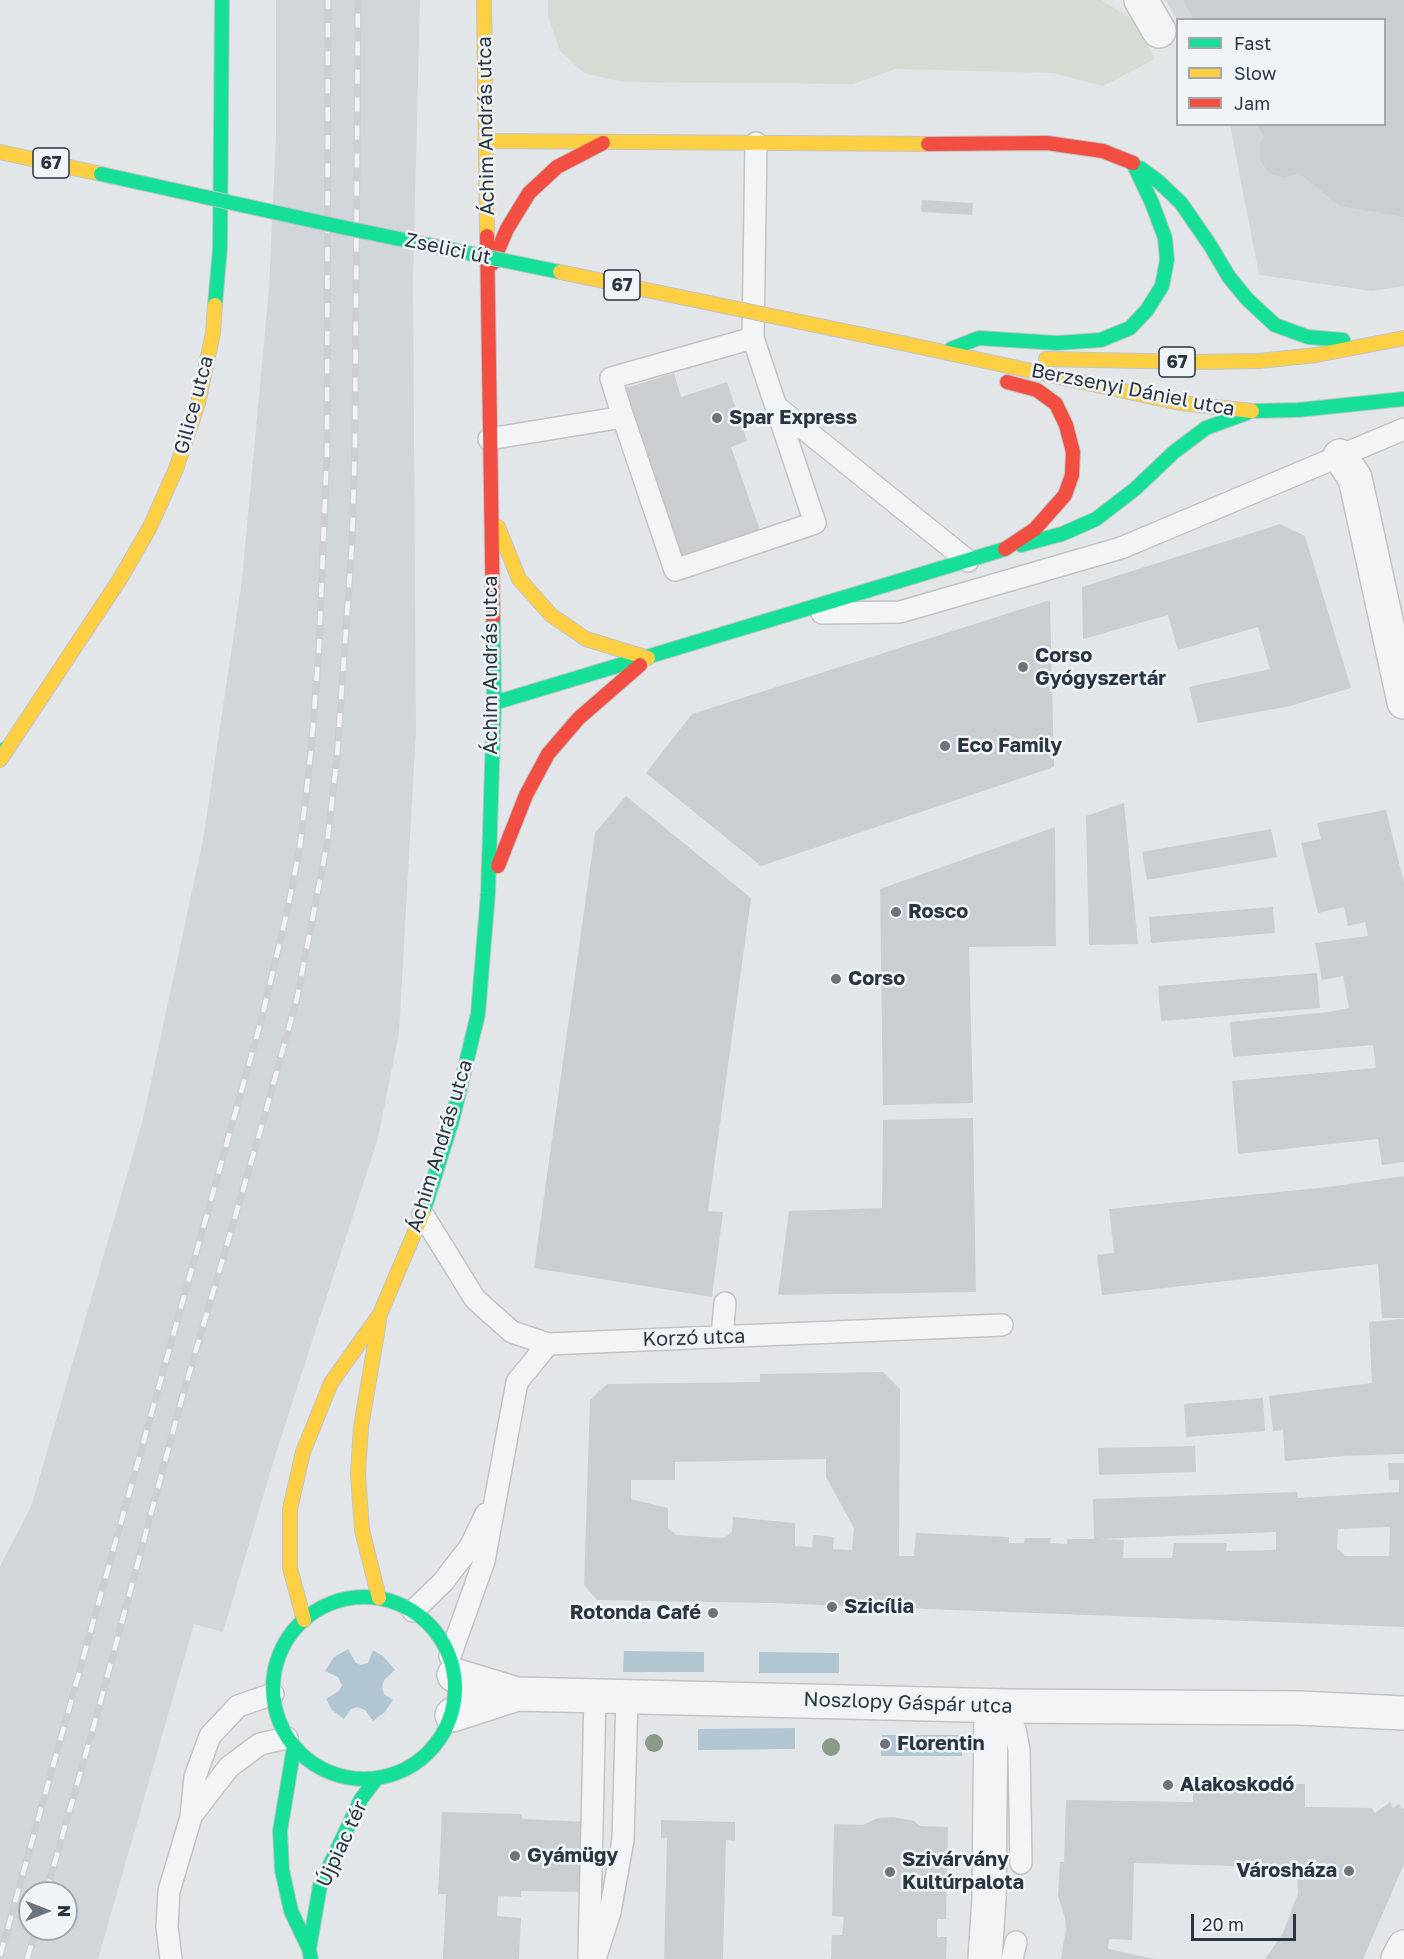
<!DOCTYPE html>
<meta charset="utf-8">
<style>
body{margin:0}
#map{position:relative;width:1404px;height:1959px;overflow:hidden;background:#e3e6e8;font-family:"Golos Text",sans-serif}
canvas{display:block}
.legend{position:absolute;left:1176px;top:18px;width:210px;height:108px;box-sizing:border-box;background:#f1f4f7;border:2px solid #a1a8ae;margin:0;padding:8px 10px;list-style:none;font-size:18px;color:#2a3541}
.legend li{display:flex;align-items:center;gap:12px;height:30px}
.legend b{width:30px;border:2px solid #a1a8ae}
.north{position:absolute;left:18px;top:1881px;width:60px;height:60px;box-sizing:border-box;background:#f1f4f7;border:2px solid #a1a8ae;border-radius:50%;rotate:90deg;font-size:16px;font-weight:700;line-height:24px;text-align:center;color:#2a3541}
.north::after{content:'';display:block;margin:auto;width:21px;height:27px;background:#6b737b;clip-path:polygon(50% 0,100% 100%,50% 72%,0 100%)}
.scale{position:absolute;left:1191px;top:1914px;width:105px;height:27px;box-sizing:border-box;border:3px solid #2a3541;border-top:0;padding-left:8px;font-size:18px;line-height:21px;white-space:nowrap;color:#2a3541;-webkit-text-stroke:4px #f1f4f7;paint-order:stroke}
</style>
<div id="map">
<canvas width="1404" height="1959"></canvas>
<ul class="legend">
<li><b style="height:8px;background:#16e098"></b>Fast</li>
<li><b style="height:8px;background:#ffcf43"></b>Slow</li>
<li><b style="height:8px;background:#f24e42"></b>Jam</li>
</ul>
<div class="north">N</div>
<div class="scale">20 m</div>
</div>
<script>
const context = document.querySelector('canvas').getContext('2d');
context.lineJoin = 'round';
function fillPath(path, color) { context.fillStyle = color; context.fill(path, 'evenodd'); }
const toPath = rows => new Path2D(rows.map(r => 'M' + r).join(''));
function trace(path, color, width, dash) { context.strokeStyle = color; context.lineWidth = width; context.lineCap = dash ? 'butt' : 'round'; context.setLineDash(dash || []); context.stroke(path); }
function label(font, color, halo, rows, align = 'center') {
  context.font = font + ' "Golos Text",sans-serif'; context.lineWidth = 5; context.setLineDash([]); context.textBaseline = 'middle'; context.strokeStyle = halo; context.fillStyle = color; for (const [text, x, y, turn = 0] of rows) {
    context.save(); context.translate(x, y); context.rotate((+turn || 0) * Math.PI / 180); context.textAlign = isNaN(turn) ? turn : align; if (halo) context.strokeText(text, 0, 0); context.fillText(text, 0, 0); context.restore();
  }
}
const built = toPath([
 [276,0,420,0,413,281,416,731,399,1033,378,1138,276,1453,223,1632,194,1624,98,1959,0,1959,0,1566,31,1507,143,1119,203,840,242,580,269,288,276,138],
 [30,1893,66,1893,66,1929,30,1929],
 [1166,0,1404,0,1404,286,1372,291,1259,275,1230,125,1384,124,1384,20,1177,20]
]);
const green = toPath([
 [548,0,1101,0,1135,21,1155,59,1103,86,1052,73,896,69,853,84,623,82,584,73,560,51,548,16]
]);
const water = toPath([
 [348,1649,356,1663,361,1665,368,1663,373,1650,383,1656,395,1670,384,1680,382,1687,384,1694,393,1700,385,1712,373,1721,365,1710,358,1707,351,1709,344,1719,332,1710,326,1699,339,1691,342,1685,338,1677,325,1671,334,1657],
 [624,1651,704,1652,704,1672,623,1672],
 [759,1652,839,1653,839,1673,759,1673],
 [795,1728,795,1749,698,1750,698,1729],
 [882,1735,962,1735,962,1756,881,1756]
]);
const building = toPath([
 [1183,0,1404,0,1404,217,1339,206,1299,173,1284,178,1269,173,1260,160,1260,144,1264,137,1256,124,1384,124,1384,20,1194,20],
 [922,200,973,203,972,215,921,212],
 [674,373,681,397,727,382,747,441,731,447,762,536,681,564,623,389],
 [1280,524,1305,536,1351,688,1290,706,1198,723,1189,687,1270,669,1258,627,1178,650,1168,615,1083,639,1082,587],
 [1050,600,1054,767,761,866,646,773,692,714],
 [626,796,751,898,708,1211,723,1212,712,1297,534,1268,595,833],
 [1124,803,1138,944,1089,945,1086,816],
 [1386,810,1404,883,1404,1162,1382,1165,1378,1139,1238,1154,1232,1081,1376,1068,1373,1045,1233,1057,1230,1022,1329,1012,1349,1008,1343,976,1322,980,1315,943,1368,936,1365,922,1348,926,1344,907,1318,913,1301,843,1321,839,1317,823],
 [1055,827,1056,946,969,947,973,1103,883,1105,880,889],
 [1271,829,1277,857,1147,880,1142,852],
 [1273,907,1275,933,1151,943,1149,917],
 [1317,973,1320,1008,1161,1021,1158,986],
 [973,1118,976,1292,778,1295,789,1211,882,1208,883,1120],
 [1404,1176,1404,1318,1382,1318,1378,1264,1102,1295,1097,1255,1114,1253,1109,1209,1328,1187],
 [1404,1319,1404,1454,1344,1456,1285,1461,1283,1430,1273,1431,1269,1396,1372,1383,1369,1322],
 [883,1372,900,1389,899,1556,914,1556,916,1533,1009,1537,1009,1543,1024,1543,1025,1538,1051,1538,1050,1543,1067,1544,1067,1539,1094,1539,1093,1499,1297,1492,1298,1498,1399,1492,1399,1480,1389,1480,1388,1463,1404,1463,1404,1627,770,1603,597,1600,584,1585,590,1400,607,1384,760,1382,760,1374],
 [826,1459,826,1477,854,1528,852,1550,833,1549,834,1537,813,1535,812,1547,795,1546,795,1523,733,1517,732,1532,724,1538,676,1535,668,1528,668,1508,631,1499,631,1480,675,1480,675,1462],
 [1390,1527,1389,1556,1345,1556,1337,1548,1338,1529],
 [1276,1532,1276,1550,1226,1551,1227,1543,1174,1543,1172,1558,1123,1558,1124,1540,1099,1539],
 [1263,1398,1265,1431,1186,1437,1184,1404],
 [1195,1446,1196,1472,1099,1475,1098,1448],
 [1193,1783,1305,1784,1305,1807,1372,1808,1375,1813,1390,1802,1393,1808,1399,1804,1402,1809,1404,1808,1404,1864,1363,1959,1265,1959,1283,1933,1298,1893,1297,1868,1134,1863,1132,1940,1109,1939,1108,1949,1155,1959,1061,1959,1066,1928,1065,1918,1058,1896,1060,1862,1064,1862,1066,1800,1193,1802],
 [442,1812,522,1814,522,1819,590,1822,588,1892,521,1891,521,1897,498,1896,497,1916,521,1918,519,1959,443,1959,446,1894,438,1894],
 [893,1817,914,1821,920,1826,948,1827,946,1919,937,1919,937,1937,947,1937,946,1959,831,1959,832,1935,842,1935,844,1917,832,1916,834,1824,863,1825,878,1818],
 [661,1820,735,1822,735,1841,726,1840,723,1959,664,1959,667,1838,661,1838]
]);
const lane = toPath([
 [753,338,611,378,623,417,675,570,815,523,753,338,756,143],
 [777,407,968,561],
 [489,439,623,417],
 [822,613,900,612,1121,548,1404,429],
 [423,1215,475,1299,512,1332,548,1344,1002,1325],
 [722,1336,725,1303],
 [413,1611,443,1582,470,1547,486,1514],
 [450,1656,484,1561,517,1382,548,1344],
 [991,1706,1006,1716,1015,1729,1019,1750,1021,1863],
 [191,1816,229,1767,260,1744,287,1738],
 [589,1956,595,1696],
 [171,1959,167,1927,169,1891,191,1817,195,1777,210,1736,238,1706,273,1694],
 [595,1959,610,1912,623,1840,627,1696],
 [1012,1959,1016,1942]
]);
const street = toPath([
 [1141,0,1159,31],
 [1340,456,1355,478,1404,702],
 [454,1675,517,1694,1010,1706,1300,1708,1404,1713],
 [452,1715,517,1694],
 [985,1959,989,1898,991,1706],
 [1398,1959,1404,1947]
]);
const fast = toPath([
 [1140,168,1159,182,1181,203,1210,245,1229,277,1247,299,1275,325,1308,337,1343,340],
 [215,305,220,248,222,0],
 [951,349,979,338,1057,343,1101,340,1130,328,1147,310,1162,286,1167,260,1165,238,1152,203,1133,163],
 [1252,411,1298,410,1404,399],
 [1021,545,1062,534,1096,519,1135,489,1174,452,1206,428,1247,413],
 [494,703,1005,549],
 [0,753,5,749],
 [423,1213,452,1121,478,1014,488,893,494,703,493,618],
 '273 1688a91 91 0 1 1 182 0a91 91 0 1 1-182 0Z',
 [294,1747,280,1831,282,1870,291,1911,309,1949,311,1959],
 [309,1949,320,1886,361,1799,377,1778]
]);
const slow = toPath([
 [484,0,487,236],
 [485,141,928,144],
 [0,152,101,174],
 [897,342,1180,403,1252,411],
 [1046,359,1192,362,1259,361,1316,355,1404,338],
 [498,527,519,579,551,615,586,639,648,658],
 [0,760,120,579,150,527,176,469,198,403,213,333,215,305],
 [379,1321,361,1427,358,1474,362,1530,379,1598],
 [304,1620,290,1568,290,1509,303,1452,331,1383,380,1314,423,1213]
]);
const jam = toPath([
 [928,144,1047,143,1103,151,1133,163],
 [487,236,493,618],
 [492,264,507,229,529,193,557,167,603,143],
 [1005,549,1035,529,1065,495,1072,475,1073,452,1066,425,1056,404,1037,390,1007,382],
 [498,866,526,795,548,754,579,718,640,665]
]);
const rail = toPath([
 [46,1893,98,1711,182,1398,264,1118,297,998,327,844,337,757,352,544,355,443,358,0],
 [0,1956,262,1017,287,912,300,846,311,751,319,648,327,451,328,0],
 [27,1959,36,1929]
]);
const fastBridge = toPath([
 [101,174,346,228,560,272]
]);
const slowBridge = toPath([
 [560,272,897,342]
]);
const trees = [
 [654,1743],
 [831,1747]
];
const markers = [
 [717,418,6,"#6b737b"],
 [1023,667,6,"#6b737b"],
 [945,746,6,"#6b737b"],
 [896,912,6,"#6b737b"],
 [836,979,6,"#6b737b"],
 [832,1607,6,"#6b737b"],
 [713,1613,6,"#6b737b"],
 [885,1744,6,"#6b737b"],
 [1168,1785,6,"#6b737b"],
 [515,1856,6,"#6b737b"],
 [1349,1871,6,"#6b737b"],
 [890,1872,6,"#6b737b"]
];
const shields = [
 [51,163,36],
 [622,285,36],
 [1177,362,36]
];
const shieldNames = [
 ["67",51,163],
 ["67",622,285],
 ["67",1177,362]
];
const streetNames = [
 ["Áchim András utca",486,126,-91],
 ["Zselici út",448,249,12],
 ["Berzsenyi Dániel utca",1133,390,11],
 ["Gilice utca",194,405,-75],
 ["Áchim András utca",491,665,-90],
 ["Áchim András utca",440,1146,-73],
 ["Korzó utca",694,1338,-2],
 ["Noszlopy Gáspár utca",908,1703,2],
 ["Újpiac tér",342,1844,-65]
];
const poiNames = [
 ["Spar Express",729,418],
 ["Corso",1035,656],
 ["Gyógyszertár",1035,679],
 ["Eco Family",957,746],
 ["Rosco",908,912],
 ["Corso",848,979],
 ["Szicília",844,1607],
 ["Rotonda Café",701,1613,"right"],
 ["Florentin",897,1744],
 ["Alakoskodó",1180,1785],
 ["Gyámügy",527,1856],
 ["Szivárvány",902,1860],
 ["Kultúrpalota",902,1883],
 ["Városháza",1337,1871,"right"]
];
fillPath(built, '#d1d6db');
fillPath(green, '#d5dcd3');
fillPath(water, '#b2c6d2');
fillPath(building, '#cbced0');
trace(lane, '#c1c4c6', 24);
trace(street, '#c1c4c6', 36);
trace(fast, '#c1c4c6', 16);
trace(slow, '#c1c4c6', 16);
trace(jam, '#c1c4c6', 16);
trace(lane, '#f2f4f5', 21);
trace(street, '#f2f4f5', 33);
trace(fast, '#16e098', 14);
trace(slow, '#ffcf43', 14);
trace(jam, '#f24e42', 14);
trace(rail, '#ccced0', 7);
trace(rail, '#f1f4f7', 4.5, [14]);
trace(fastBridge, '#c0c3c6', 16, []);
trace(slowBridge, '#c0c3c6', 16, []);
trace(fastBridge, '#16e098', 14);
trace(slowBridge, '#ffcf43', 14);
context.fillStyle = '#8b9b87';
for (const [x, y] of trees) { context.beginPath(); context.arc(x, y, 9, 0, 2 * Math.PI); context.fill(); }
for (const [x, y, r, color] of markers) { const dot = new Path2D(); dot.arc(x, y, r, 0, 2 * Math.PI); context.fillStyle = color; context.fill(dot); trace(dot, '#f1f4f7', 2); }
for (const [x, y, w] of shields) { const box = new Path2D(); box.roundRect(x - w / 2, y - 15, w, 30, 4.5); context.fillStyle = '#f1f4f7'; context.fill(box); trace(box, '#2a3541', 1.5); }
label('bold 18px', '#2a3541', null, shieldNames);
label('20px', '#2a3541', '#f1f4f7', streetNames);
label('bold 20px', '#2a3541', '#f1f4f7', poiNames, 'left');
</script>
